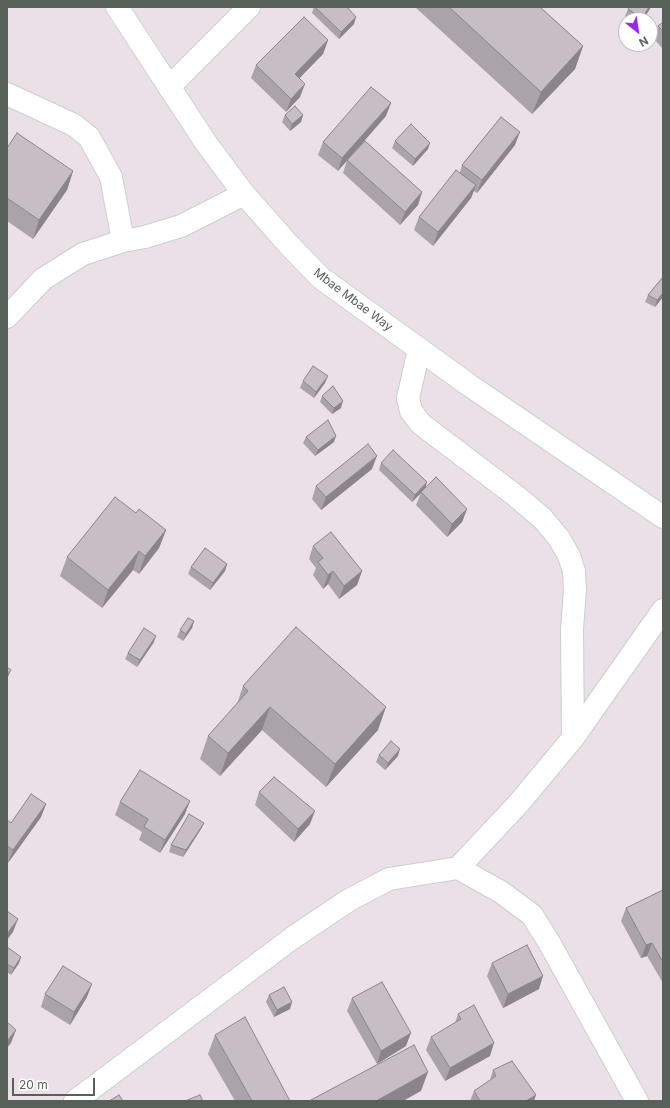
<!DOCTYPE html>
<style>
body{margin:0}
#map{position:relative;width:670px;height:1108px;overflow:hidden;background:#ece0e8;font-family:Inter,sans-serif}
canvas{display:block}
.frame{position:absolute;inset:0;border:8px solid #586159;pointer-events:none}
.north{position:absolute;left:618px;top:12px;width:40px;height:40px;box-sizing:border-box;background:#fff;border:1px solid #bcc0bd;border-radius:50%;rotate:150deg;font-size:11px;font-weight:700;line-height:16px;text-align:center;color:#586159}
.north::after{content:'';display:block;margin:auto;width:14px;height:18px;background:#9729e8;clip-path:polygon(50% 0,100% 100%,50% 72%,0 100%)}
.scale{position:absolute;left:12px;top:1078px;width:83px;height:18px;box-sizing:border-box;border:2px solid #586159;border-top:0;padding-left:5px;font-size:12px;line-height:14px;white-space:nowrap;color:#586159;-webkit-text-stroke:3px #fff;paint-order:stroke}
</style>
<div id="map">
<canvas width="670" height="1108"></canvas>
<div class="frame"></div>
<div class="north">N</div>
<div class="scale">20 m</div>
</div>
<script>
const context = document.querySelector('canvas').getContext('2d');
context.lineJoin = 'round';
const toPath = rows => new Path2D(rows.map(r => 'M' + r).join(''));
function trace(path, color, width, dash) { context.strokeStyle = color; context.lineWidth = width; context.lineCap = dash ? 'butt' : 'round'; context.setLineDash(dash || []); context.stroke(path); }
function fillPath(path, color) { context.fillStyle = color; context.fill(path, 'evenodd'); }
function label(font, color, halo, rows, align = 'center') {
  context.font = font + ' Inter,sans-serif'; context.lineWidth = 4; context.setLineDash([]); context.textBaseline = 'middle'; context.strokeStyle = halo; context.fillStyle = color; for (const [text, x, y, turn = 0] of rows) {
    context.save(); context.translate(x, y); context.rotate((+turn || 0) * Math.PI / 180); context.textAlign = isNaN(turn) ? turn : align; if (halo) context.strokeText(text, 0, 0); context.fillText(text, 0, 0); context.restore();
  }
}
const street = toPath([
 [169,87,249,7],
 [7,94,74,125,89,137,111,177,123,241],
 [7,317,43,279,83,254,123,241,145,237,181,226,244,194],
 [419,350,408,398,411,411,421,424,516,496,542,518,559,538,569,556,574,571,575,590,572,629,573,738],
 [458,868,501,892,532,915,550,944,637,1101],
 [75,1101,291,939,349,900,389,879,458,868,519,803,573,738,663,610]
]);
const secondary = toPath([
 [117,7,206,143,244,194,289,245,321,278,469,385,663,517]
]);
const wall = toPath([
 [314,7,347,7,354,24,339,39,312,13],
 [415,7,540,7,583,46,575,69,532,114],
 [629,7,651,7,643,20,632,20,625,16],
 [663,22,663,49,654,39,658,26],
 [328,40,323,54,299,78,300,97,286,112,251,78,256,65],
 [285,115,303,115,301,122,290,131,282,122],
 [386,116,349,158,422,192,418,205,400,225,343,173,347,160,338,171,318,155,323,142],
 [395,141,428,149,413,166,392,148],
 [515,145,477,193,474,191,471,198,433,246,414,230,419,217,460,172,462,165],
 [7,148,73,171,67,190,33,239,7,221],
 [663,277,663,297,655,307,645,302,648,295],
 [303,381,325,383,314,398,300,388],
 [322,396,341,408,332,414,320,402],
 [306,437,334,442,315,456,303,443],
 [381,463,425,488,467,509,462,522,447,537,416,505,421,493,412,502,379,470],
 [372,469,321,510,312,499,316,486],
 [136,513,166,530,159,548,139,574,133,570,102,608,60,576,67,557],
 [313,546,362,571,357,585,339,599,328,584,323,589,313,575,316,568,309,559],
 [227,564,225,571,210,590,188,574,191,567],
 [194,621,192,628,183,641,177,637,180,630],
 [154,642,137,667,125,659,128,653],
 [243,686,378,730,326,787,262,730,220,776,200,759,208,736,237,704],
 [379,755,398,756,385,770,376,762],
 [259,792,310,824,294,842,255,805],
 [120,802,185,814,160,853,139,840,142,832,115,815],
 [46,804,41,817,8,863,7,863,7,820,11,823],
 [204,823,201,829,183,857,169,852,171,845],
 [663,890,663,983,647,956,641,958,621,921,626,908],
 [7,947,21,957,19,963,11,975,7,972],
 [492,963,539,989,503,1008,487,976],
 [45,994,87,997,70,1025,41,1007],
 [269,995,290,1009,274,1017,266,1002],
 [352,998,406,1046,377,1064,347,1011],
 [458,1014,490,1056,445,1081,426,1050,431,1037,455,1023],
 [215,1035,290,1101,235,1101,208,1054],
 [493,1070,534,1101,470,1101,474,1091,490,1080]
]);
const shadedWall = toPath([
 [649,7,651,7,643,20,642,20],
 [356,17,354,24,339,39,341,32],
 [328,40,323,54,291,87,295,74],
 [583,46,575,69,532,114,541,92],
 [305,84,300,97,286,112,291,99],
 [391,103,386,116,338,171,342,158],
 [303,115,301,122,290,131,292,124],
 [520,132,515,145,477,193,482,180],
 [430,143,428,149,413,166,415,159],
 [73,171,67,190,33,239,39,220],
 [476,185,471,198,433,246,438,232],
 [422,192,418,205,400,225,405,212],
 [663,293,663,297,655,307,657,300],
 [328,376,325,383,314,398,316,392],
 [343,401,341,408,332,414,334,408],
 [336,436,334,442,315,456,318,450],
 [377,456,372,469,321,510,326,497],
 [427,482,425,489,421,492,421,493,412,502,415,495],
 [467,509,462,522,447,537,452,524],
 [166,530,159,548,139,574,145,556],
 [139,551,133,570,102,608,108,590],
 [227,564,225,571,210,590,213,583],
 [333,571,328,584,323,589,328,575],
 [362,571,357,585,339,599,344,586],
 [194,621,192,628,183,641,186,634],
 [156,636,154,642,137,667,140,660],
 [11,670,7,679,7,675],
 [270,707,262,730,220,776,228,753],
 [386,707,378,730,326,787,335,764],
 [400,749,398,756,385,770,388,763],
 [190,801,185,814,160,853,165,840],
 [46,804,41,817,8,863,13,850],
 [315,811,310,824,294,842,298,829],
 [204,823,201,829,183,857,186,850],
 [18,919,13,932,7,940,7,934],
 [652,943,647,956,641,958,646,945],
 [21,957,19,963,11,975,14,968],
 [543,976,539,989,503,1008,508,994],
 [92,984,87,997,70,1025,74,1012],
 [292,1002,290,1009,274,1017,277,1010],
 [16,1030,11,1043,7,1048,7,1041],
 [411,1033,406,1046,377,1064,381,1051],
 [494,1043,490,1056,445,1081,450,1068],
 [428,1072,421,1091,403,1101,376,1101],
 [536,1095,534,1101,526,1101]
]);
const building = toPath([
 [315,7,347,7,356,17,341,32,315,7],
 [449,7,540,7,583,46,541,92,449,7],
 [629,7,649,7,642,18,628,9,629,7],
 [304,17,328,40,295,74,305,84,291,99,256,65,304,17],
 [663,22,663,31,658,26,663,22],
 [371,87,391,103,342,158,323,142,371,87],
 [295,106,303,115,292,124,285,115,295,106],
 [501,117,520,132,482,180,462,165,501,117],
 [411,124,430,143,415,159,395,141,411,124],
 [17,133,73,171,39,220,7,198,7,148,17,133],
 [365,141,422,192,405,212,347,160,365,141],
 [456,170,476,185,438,232,419,217,456,170],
 [663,277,663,293,657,300,648,295,663,277],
 [313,366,328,376,316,392,303,381,313,366],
 [333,386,343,401,334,408,322,396,333,386],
 [328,420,336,436,318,450,306,437,328,420],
 [368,444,377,456,326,497,316,486,368,444],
 [393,450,427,482,415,495,381,463,393,450],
 [436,477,467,509,452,524,421,492,436,477],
 [115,497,136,513,139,509,166,530,145,556,139,551,108,590,67,557,115,497],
 [331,532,362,571,344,586,333,571,328,575,318,562,323,558,313,546,331,532],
 [205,548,227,564,213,583,191,567,205,548],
 [188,618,194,621,186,634,180,630,188,618],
 [296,627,386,707,335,764,270,707,228,753,208,736,248,691,243,686,296,627],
 [144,628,156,636,140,660,128,653,144,628],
 [7,667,11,670,7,675,7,667],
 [391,741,400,749,388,763,379,755,391,741],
 [140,770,190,801,165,840,144,827,148,819,120,802,140,770],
 [274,777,315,811,298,829,259,792,274,777],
 [31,794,46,804,13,850,7,846,7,820,11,823,31,794],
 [189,814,204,823,186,850,171,845,189,814],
 [663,890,663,962,652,943,646,945,626,908,663,890],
 [7,911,18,919,7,934,7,911],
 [527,945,543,976,508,994,492,963,527,945],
 [7,947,21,957,14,968,7,964,7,947],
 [63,966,92,984,74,1012,45,994,63,966],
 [382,982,411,1033,381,1051,352,998,382,982],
 [284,987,292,1002,277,1010,269,995,284,987],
 [474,1005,494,1043,450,1068,431,1037,461,1019,458,1014,474,1005],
 [245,1017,290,1101,252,1101,215,1035,245,1017],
 [7,1022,16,1030,7,1041,7,1022],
 [414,1045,428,1072,376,1101,309,1101,414,1045],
 [512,1061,536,1095,526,1101,480,1101,474,1091,496,1076,493,1070,512,1061],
 [119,1095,123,1101,109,1101,119,1095],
 [200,1095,203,1101,185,1101,200,1095]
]);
const streetNames = [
 ["Mbae Mbae Way",353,300,37]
];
trace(street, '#c9d0ca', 24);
trace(secondary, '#cbd4cc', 24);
trace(street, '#fff', 22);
trace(secondary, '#fff', 22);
fillPath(wall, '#aaa3a9');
fillPath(shadedWall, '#8b848a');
fillPath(building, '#c6bdc5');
trace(building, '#8b848a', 1);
label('12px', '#586159', '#fff', streetNames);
</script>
